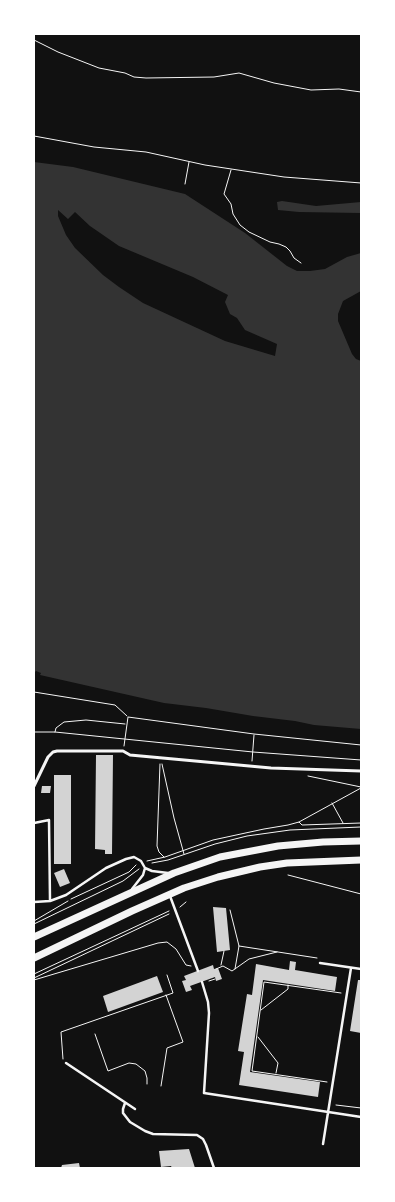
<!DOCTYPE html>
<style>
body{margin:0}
#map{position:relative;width:395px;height:1202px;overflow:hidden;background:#111;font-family:Lora,serif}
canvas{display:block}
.frame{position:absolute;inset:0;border:35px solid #fff;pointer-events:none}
</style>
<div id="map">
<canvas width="395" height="1202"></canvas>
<div class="frame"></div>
</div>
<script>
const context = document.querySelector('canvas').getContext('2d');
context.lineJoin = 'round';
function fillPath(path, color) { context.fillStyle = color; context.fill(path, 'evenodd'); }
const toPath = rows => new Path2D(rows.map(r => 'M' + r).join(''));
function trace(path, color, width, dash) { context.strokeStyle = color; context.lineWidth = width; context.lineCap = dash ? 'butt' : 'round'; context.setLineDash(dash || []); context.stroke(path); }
const water = toPath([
 [34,162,73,167,185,194,245,233,287,266,297,271,310,271,325,269,347,257,361,253,361,291,343,301,338,314,338,321,352,354,356,359,361,361,361,729,314,725,295,721,253,716,206,708,164,703,40,675,41,673,36,671,34,673],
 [58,210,68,219,75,212,90,226,119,246,193,277,228,295,225,302,230,314,237,318,245,330,277,344,275,356,225,341,143,303,119,287,103,275,75,248,66,235,58,216],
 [282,201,316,206,361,202,361,213,299,212,278,210,277,202]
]);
const building = toPath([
 [96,755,113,755,112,854,105,854,105,850,95,849],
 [54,775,71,775,71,864,54,864],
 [42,786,51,786,50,793,41,793],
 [64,869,70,883,60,887,54,873],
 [213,907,226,908,230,950,217,952],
 [290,961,296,962,295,970,337,977,335,991,263,980,250,1072,320,1082,318,1097,239,1085,244,1052,238,1051,247,994,252,995,256,964,289,970],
 [213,965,214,969,218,968,222,979,216,981,215,977,190,986,192,990,186,992,182,981,186,980,184,976],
 [157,976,163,992,108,1012,103,996],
 [358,980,361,980,361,1033,350,1031],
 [189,1149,195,1168,172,1168,171,1166,161,1167,159,1151],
 [79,1163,80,1168,61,1168,62,1165]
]);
const path = toPath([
 [34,40,58,52,99,68,125,73,134,77,146,78,214,77,239,73,274,83,311,90,339,89,361,92],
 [34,136,94,147,146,152,205,165,284,177,361,183],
 [231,170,224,194,231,204,233,214,240,225,249,232,270,242,279,244,286,247,290,251,294,258,301,263],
 [185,184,189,162],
 [34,692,115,705,127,716],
 [34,732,55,732,253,752,361,760],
 [55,732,56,728,64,722,86,720,125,724],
 [124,746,128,717,254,734,361,745],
 [252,761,254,735],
 [160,764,157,846,159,852,164,857],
 [162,764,174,818,184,854],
 [308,776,361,787],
 [332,803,343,823],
 [299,822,361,788],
 [147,861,165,857,213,840,264,829,288,825,299,822,302,825,361,823],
 [152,863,168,860,215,844,247,836,290,830,361,827],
 [288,875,361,894],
 [71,899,129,872,136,865],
 [180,907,186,902],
 [230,910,239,946,235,969],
 [34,921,68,901],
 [34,924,123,881,139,869],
 [239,946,317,958],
 [221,965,224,951],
 [216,969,223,966,232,971,249,959,277,952],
 [34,974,169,911],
 [34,978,169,914],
 [34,980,158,943,167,942,176,949,186,965,191,966],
 [209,981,215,979],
 [261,1010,288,989,288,985],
 [95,1034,108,1071,129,1063,136,1064,145,1071,147,1078,147,1084],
 [258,1037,278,1063,276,1073],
 [63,1059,61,1032,173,993,167,975],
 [327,1082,252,1071,264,982,341,993],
 [161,1086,167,1048,183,1042,166,995],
 [336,1105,361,1108]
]);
const service = toPath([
 [34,823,49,820,50,900],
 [145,868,152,871,168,873],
 [170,896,198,971],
 [34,902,50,901,66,895,106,868,126,859,134,857,141,861,145,868,143,875,132,889],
 [320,963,361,969],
 [202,982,208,1002,209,1013,204,1093,361,1117],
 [66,1063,135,1109],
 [125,1103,123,1109,123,1113,130,1122,145,1131,153,1134,197,1135,203,1139,206,1145,214,1168],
 [323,1144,351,968]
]);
const pedestrian = toPath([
 [34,786,48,757,53,752,57,751,123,751,130,755,271,768,361,771]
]);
const primary = toPath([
 [34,937,174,873,220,857,278,846,323,842,361,841],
 [34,958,132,911,184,888,218,877,260,867,287,863,361,860]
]);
fillPath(water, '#333');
fillPath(building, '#d3d3d3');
trace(path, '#f5f5f5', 1);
trace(service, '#f5f5f5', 2.5);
trace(pedestrian, '#f5f5f5', 3);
trace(primary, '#f5f5f5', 7);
</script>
